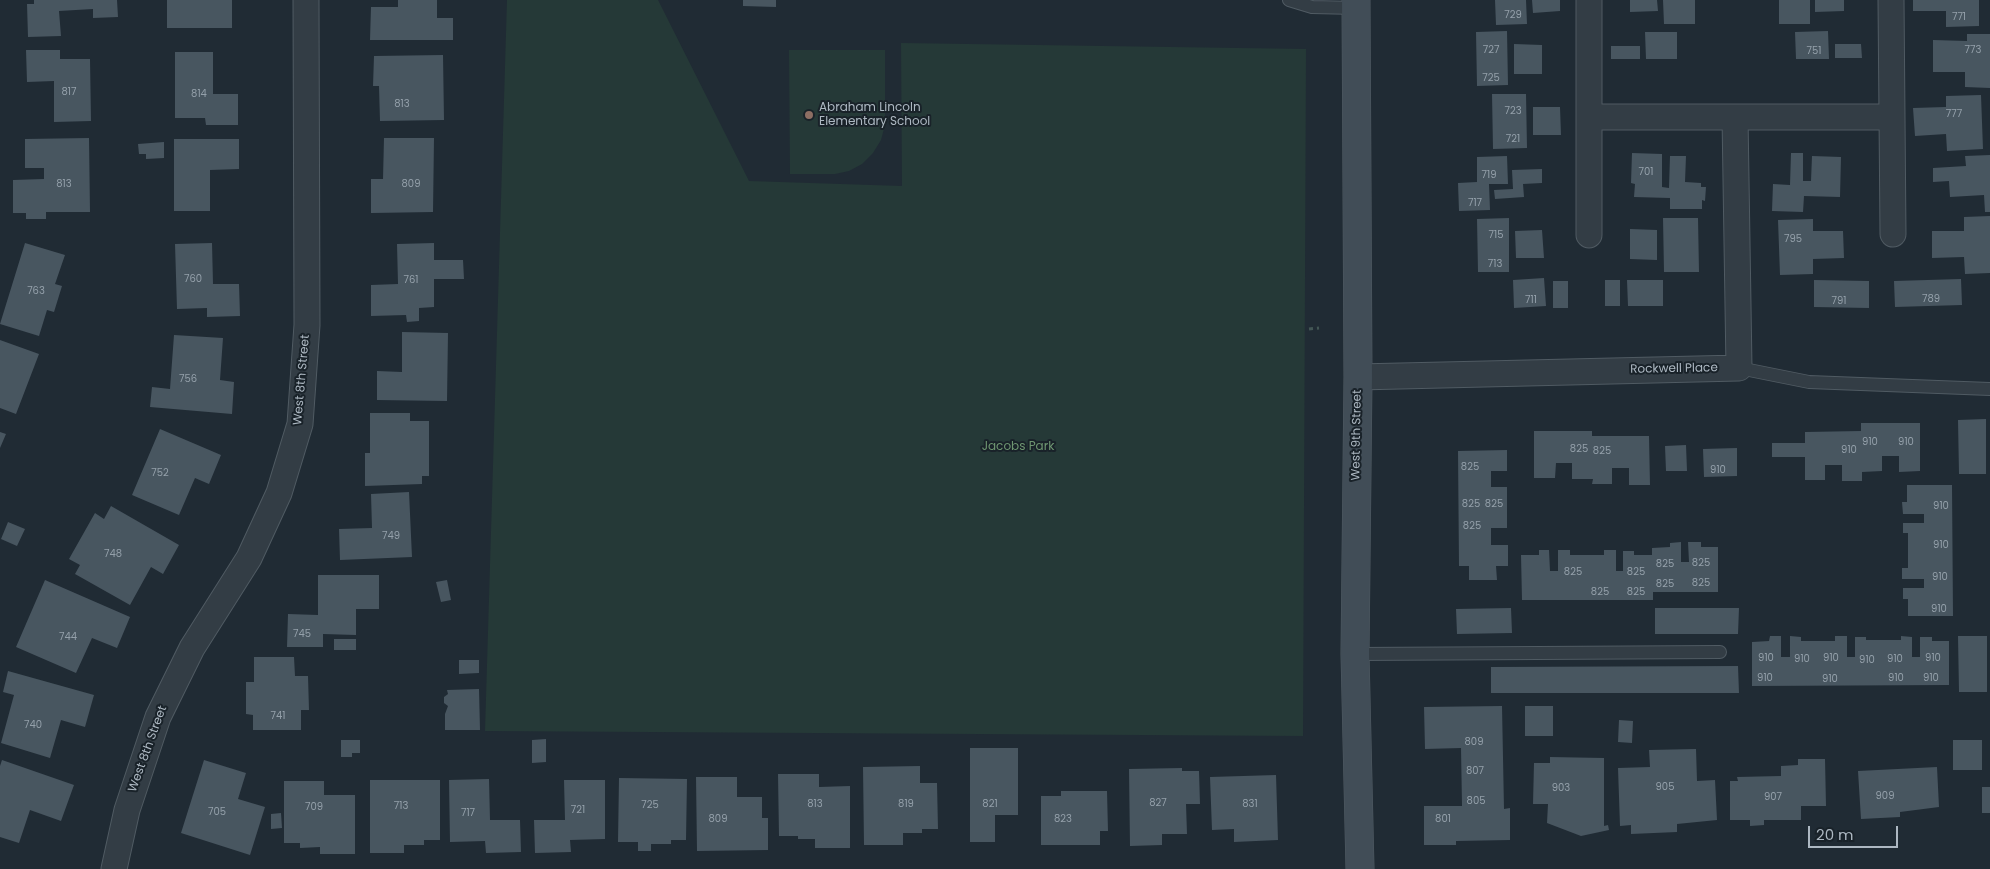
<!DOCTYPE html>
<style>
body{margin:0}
#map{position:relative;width:1990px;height:869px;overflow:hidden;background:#202b34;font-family:Poppins,sans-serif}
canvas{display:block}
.scale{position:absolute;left:1808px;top:826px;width:90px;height:22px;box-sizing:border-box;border:2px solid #adb8c2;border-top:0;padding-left:6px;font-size:15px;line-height:18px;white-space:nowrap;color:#adb8c2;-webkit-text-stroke:4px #192229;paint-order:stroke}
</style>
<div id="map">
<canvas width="1990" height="869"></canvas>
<div class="scale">20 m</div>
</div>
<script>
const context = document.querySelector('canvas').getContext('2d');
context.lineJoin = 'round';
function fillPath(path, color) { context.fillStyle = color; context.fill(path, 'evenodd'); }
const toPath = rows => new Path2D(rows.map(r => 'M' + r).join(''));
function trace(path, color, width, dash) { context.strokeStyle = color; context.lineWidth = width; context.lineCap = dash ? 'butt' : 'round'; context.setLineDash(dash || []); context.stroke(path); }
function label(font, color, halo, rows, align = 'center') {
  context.font = font + ' Poppins,sans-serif'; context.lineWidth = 4; context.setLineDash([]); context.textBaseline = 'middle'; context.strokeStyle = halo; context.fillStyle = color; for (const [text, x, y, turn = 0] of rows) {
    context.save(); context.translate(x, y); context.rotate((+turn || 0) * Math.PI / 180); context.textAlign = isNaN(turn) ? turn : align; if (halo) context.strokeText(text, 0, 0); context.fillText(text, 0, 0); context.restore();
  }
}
const green = toPath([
 [507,0,658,0,749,181,902,186,901,43,1306,49,1303,736,485,731],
 [789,50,885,50,885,125,881,140,873,153,862,164,849,171,835,174,790,174]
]);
const building = toPath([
 [34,0,117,0,118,17,93,18,93,9,59,11,61,36,28,37,27,4,34,4],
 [167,0,232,0,232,28,167,28],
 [398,0,437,0,437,18,453,18,453,40,370,40,371,7,398,7],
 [743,0,776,0,776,7,743,6],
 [1495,0,1526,0,1527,24,1496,25],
 [1532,0,1560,0,1560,11,1533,13],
 [1630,0,1657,0,1658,11,1630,12],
 [1663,0,1695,0,1695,24,1664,24],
 [1779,0,1810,0,1810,24,1779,24],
 [1815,0,1844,0,1844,11,1815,12],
 [1913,0,1979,0,1979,26,1946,27,1946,11,1913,11],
 [1507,31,1508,85,1477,86,1476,32],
 [1828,31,1829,59,1796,59,1795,32],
 [1645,32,1677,32,1677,59,1646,59],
 [1967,34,1990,34,1990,88,1965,87,1965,72,1933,72,1933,40,1967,41],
 [1514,44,1542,45,1542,74,1514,74],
 [1835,44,1861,44,1862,58,1835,58],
 [1611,46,1640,46,1640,59,1611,59],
 [26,50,60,50,60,59,90,59,91,121,54,122,54,81,27,82],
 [175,52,213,52,213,94,238,94,238,125,206,125,205,118,175,118],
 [443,55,444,120,380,121,379,86,373,86,374,56],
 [1492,94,1526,94,1527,148,1493,149],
 [1981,95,1983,149,1947,151,1946,134,1915,136,1913,108,1946,107,1946,96],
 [1533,107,1560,107,1561,135,1533,135],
 [89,138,90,212,46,212,46,219,26,219,26,213,13,213,13,180,44,179,44,168,25,168,25,139],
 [384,138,434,138,433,212,371,213,371,179,383,179],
 [174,139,239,139,239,169,210,170,210,211,174,211],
 [164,142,164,158,146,159,146,154,139,154,138,144],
 [1632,153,1662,154,1662,187,1669,188,1670,156,1686,156,1685,182,1701,183,1701,187,1706,187,1705,201,1702,200,1702,209,1670,209,1670,198,1634,197,1635,184,1631,183],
 [1791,153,1803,153,1803,181,1811,181,1812,156,1841,157,1840,197,1804,196,1803,212,1772,211,1773,184,1790,185],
 [1990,155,1990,212,1985,212,1984,195,1950,197,1949,181,1933,182,1933,168,1966,166,1965,156],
 [1507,156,1508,184,1489,184,1490,210,1459,211,1458,183,1477,182,1477,157],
 [1542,169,1542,183,1523,184,1524,197,1495,199,1494,190,1513,189,1512,170],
 [1990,216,1990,273,1965,274,1964,257,1932,258,1932,231,1964,231,1964,217],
 [1509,218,1509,272,1478,272,1477,219],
 [1663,218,1698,218,1699,272,1664,272],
 [1813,219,1813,231,1843,231,1844,258,1813,259,1813,274,1780,275,1778,220],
 [1630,229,1657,230,1657,260,1630,259],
 [1542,230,1544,258,1516,258,1515,231],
 [25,243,65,255,55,284,62,286,54,312,47,310,39,336,0,324],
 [212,243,213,284,239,284,240,316,207,317,207,308,177,309,175,244],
 [434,243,434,260,463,260,464,279,434,279,434,307,419,308,419,321,407,322,406,315,371,316,371,285,398,284,397,244],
 [1544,278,1546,306,1514,308,1513,280],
 [1961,279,1962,305,1895,307,1894,281],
 [1605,280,1620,280,1620,306,1605,306],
 [1627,280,1663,280,1663,306,1628,306],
 [1814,280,1869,281,1869,308,1814,307],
 [1553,281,1568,281,1568,308,1553,308],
 [402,332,448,333,447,401,377,400,377,371,402,372],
 [174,335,223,338,220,380,234,382,232,414,150,407,152,387,170,389],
 [0,340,39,354,16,414,0,408],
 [370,413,410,413,410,421,429,421,429,476,422,476,422,484,365,486,365,453,370,453],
 [1986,419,1986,474,1959,474,1958,420],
 [1861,423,1920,423,1920,471,1899,472,1899,456,1882,456,1882,471,1862,472,1862,481,1842,481,1842,465,1825,465,1825,480,1805,480,1805,457,1772,457,1772,443,1805,443,1805,432,1861,431],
 [160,429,221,455,209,484,195,478,179,515,132,495],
 [1534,431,1592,431,1592,436,1649,436,1650,485,1629,485,1629,468,1612,468,1612,484,1592,484,1593,479,1572,479,1572,463,1556,463,1555,478,1534,478],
 [0,432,6,434,0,448],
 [1686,445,1687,471,1666,471,1665,446],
 [1737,448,1737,476,1704,477,1703,449],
 [1507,450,1507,471,1491,471,1491,487,1507,487,1507,528,1491,528,1491,545,1508,545,1508,566,1496,566,1497,580,1469,580,1469,566,1459,566,1458,451],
 [1907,485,1952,485,1953,616,1908,616,1908,599,1903,599,1903,588,1924,588,1924,579,1902,579,1902,568,1908,568,1908,533,1903,533,1903,523,1924,523,1924,514,1903,514,1902,502,1907,502],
 [409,492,412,557,340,560,339,529,372,528,371,494],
 [111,506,179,545,163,574,151,567,130,605,75,574,80,565,69,559,95,513,104,519],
 [8,522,25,529,17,546,1,539],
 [1681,542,1681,562,1689,562,1688,542,1701,542,1701,547,1718,547,1718,592,1653,592,1653,600,1522,600,1521,555,1539,555,1539,550,1549,550,1550,571,1558,571,1558,550,1570,550,1570,555,1604,555,1604,550,1616,550,1616,571,1623,571,1623,551,1634,551,1634,555,1652,555,1652,548,1670,547,1670,543],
 [318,575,379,575,379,609,356,609,356,635,323,634,323,647,287,647,288,614,318,615],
 [45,580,130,617,117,648,92,638,76,673,16,647],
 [447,580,451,600,441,602,436,582],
 [1511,608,1512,633,1457,634,1456,609],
 [1655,608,1739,608,1738,634,1655,634],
 [1770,636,1781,636,1781,657,1790,657,1790,636,1801,637,1801,641,1835,641,1835,636,1847,636,1847,657,1855,657,1855,637,1866,637,1866,640,1901,640,1901,636,1912,637,1912,657,1920,657,1920,637,1932,637,1932,641,1949,641,1949,685,1752,686,1752,642,1769,641],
 [1958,636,1987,636,1987,692,1959,692],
 [334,639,356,639,356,650,334,650],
 [254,657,294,657,295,676,308,676,309,710,301,710,301,730,253,730,253,715,246,714,246,682,254,682],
 [459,660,479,660,479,673,459,674],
 [1738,666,1739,693,1491,693,1491,667],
 [8,671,94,695,85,727,61,720,50,758,1,743,14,695,3,692],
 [479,689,480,730,445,730,445,714,448,706,444,703,444,697,448,694,447,690],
 [1502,706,1504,809,1510,808,1510,840,1456,841,1456,845,1424,845,1424,806,1462,806,1461,748,1425,749,1424,707],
 [1525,706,1553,706,1553,736,1525,736],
 [1619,720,1633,721,1632,743,1618,742],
 [546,739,546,762,532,763,532,740],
 [341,740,360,740,360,753,352,753,352,757,341,757],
 [1953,740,1982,740,1982,770,1953,770],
 [970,748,1018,748,1018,815,995,815,995,842,970,842],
 [1696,749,1697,781,1715,780,1717,820,1677,824,1677,832,1631,834,1631,825,1620,826,1618,768,1650,767,1649,750],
 [1550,757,1604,758,1604,826,1608,825,1609,830,1581,836,1547,823,1548,804,1533,804,1534,763,1550,763],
 [1798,759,1825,759,1826,806,1801,806,1801,820,1764,820,1764,825,1750,826,1750,820,1730,820,1730,781,1738,781,1737,777,1781,776,1781,766,1798,765],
 [2,760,74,785,61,821,30,810,19,843,0,837,0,766],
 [204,760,246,773,238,799,265,807,250,855,181,833],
 [920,766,920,783,937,783,938,829,922,829,922,833,903,833,903,845,864,845,863,767],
 [1937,767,1939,807,1900,812,1900,817,1861,819,1858,771],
 [1182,768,1182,771,1199,771,1200,804,1186,804,1187,834,1162,834,1162,845,1130,846,1129,769],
 [778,774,819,774,819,787,850,786,850,848,815,848,815,839,798,839,798,836,779,836],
 [1276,775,1278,840,1234,842,1234,829,1212,830,1210,777],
 [696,777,737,777,737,797,762,797,762,818,768,818,768,850,697,851],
 [619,778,687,779,686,840,671,840,671,844,651,844,651,851,638,851,638,842,618,842],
 [489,779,490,820,520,820,521,852,486,853,485,841,450,842,449,780],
 [370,780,440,780,440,840,424,840,424,845,404,845,404,853,370,853],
 [564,780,605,780,605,839,570,840,571,852,535,853,534,820,565,820],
 [284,781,324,781,324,795,355,795,355,854,320,854,320,847,300,848,300,843,284,843],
 [1982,787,1990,787,1990,813,1982,813],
 [1061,791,1107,791,1108,831,1100,831,1100,845,1041,845,1041,796,1061,796],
 [281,813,282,828,271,829,271,814]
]);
const path = toPath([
 [1309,329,1319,328]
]);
const lane = toPath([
 [1289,0,1312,7,1356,8],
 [1739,368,1809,382,1990,389],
 [1355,654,1720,652]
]);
const street = toPath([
 [1589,0,1589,235],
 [1891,0,1893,234],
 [1589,117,1892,117],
 [1358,377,1739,368,1735,117],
 [114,869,127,810,158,717,192,648,249,558,279,493,300,424,307,325,306,0]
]);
const secondary = toPath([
 [1356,0,1358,377,1355,654,1360,869]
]);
const markers = [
 [809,115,5,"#8d6e63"]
];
const numberNames = [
 ["729",1513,15],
 ["771",1959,17],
 ["727",1491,50],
 ["773",1973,50],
 ["751",1814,51],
 ["725",1491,78],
 ["817",69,92],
 ["814",199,94],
 ["813",402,104],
 ["723",1513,111],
 ["777",1954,114],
 ["721",1513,139],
 ["701",1646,172],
 ["719",1489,175],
 ["813",64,184],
 ["809",411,184],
 ["717",1475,203],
 ["715",1496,235],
 ["795",1793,239],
 ["713",1495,264],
 ["760",193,279],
 ["761",411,280],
 ["763",36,291],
 ["789",1931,299],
 ["711",1531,300],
 ["791",1839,301],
 ["756",188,379],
 ["910",1870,442],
 ["910",1906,442],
 ["825",1579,449],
 ["910",1849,450],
 ["825",1602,451],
 ["825",1470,467],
 ["910",1718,470],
 ["752",160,473],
 ["825",1471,504],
 ["825",1494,504],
 ["910",1941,506],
 ["825",1472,526],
 ["749",391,536],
 ["910",1941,545],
 ["748",113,554],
 ["825",1701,563],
 ["825",1665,564],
 ["825",1573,572],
 ["825",1636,572],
 ["910",1940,577],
 ["825",1701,583],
 ["825",1665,584],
 ["825",1600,592],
 ["825",1636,592],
 ["910",1939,609],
 ["745",302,634],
 ["744",68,637],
 ["910",1766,658],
 ["910",1831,658],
 ["910",1933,658],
 ["910",1802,659],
 ["910",1895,659],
 ["910",1867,660],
 ["910",1765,678],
 ["910",1896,678],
 ["910",1931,678],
 ["910",1830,679],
 ["741",278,716],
 ["740",33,725],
 ["809",1474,742],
 ["807",1475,771],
 ["905",1665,787],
 ["903",1561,788],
 ["909",1885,796],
 ["907",1773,797],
 ["805",1476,801],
 ["827",1158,803],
 ["813",815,804],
 ["819",906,804],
 ["821",990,804],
 ["831",1250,804],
 ["725",650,805],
 ["713",401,806],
 ["709",314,807],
 ["721",578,810],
 ["705",217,812],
 ["717",468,813],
 ["809",718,819],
 ["823",1063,819],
 ["801",1443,819]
];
const poiNames = [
 ["Abraham Lincoln",819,108],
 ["Elementary School",819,122]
];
const streetNames = [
 ["Rockwell Place",1674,369,-1],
 ["West 8th Street",302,380,-85],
 ["West 9th Street",1357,435,-89],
 ["West 8th Street",148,749,-70]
];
const parkNames = [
 ["Jacobs Park",1018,447]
];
fillPath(green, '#253937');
fillPath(building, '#485660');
trace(lane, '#505b63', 14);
trace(street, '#505b63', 27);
trace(secondary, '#505b63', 29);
trace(path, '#435655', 3, [4, 4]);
trace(lane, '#333d45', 12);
trace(street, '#333d45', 25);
trace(secondary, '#414d57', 28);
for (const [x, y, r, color] of markers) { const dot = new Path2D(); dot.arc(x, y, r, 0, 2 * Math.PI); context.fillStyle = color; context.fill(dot); trace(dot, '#192229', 2); }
label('10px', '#94a0aa', null, numberNames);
label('12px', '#adb8c2', '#192229', poiNames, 'left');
label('12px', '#adb8c2', '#192229', streetNames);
label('12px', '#6e9671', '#192229', parkNames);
</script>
